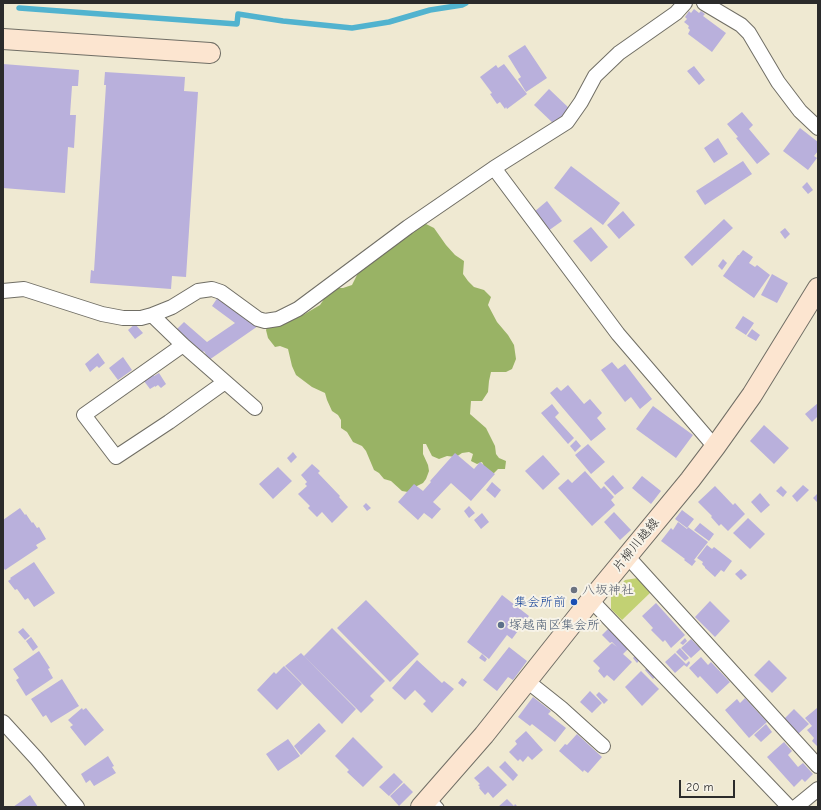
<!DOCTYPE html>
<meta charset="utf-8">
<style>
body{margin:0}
#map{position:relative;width:821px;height:810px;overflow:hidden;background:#efe9d2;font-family:"Comic Neue",sans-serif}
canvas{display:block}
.frame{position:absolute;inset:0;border:4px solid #2b2b2b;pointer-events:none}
.scale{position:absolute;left:679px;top:780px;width:56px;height:18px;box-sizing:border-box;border:2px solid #2b2b2b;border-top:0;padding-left:5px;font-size:12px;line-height:14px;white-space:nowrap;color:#2b2b2b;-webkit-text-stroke:3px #f7f3e8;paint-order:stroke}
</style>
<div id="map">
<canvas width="821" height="810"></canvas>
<div class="frame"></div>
<div class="scale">20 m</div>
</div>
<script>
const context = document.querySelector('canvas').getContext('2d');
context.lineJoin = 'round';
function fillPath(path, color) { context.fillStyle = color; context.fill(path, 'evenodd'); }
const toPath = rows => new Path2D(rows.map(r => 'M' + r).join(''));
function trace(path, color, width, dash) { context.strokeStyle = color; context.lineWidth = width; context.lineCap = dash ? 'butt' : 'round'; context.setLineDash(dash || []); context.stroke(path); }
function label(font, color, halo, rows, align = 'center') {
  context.font = font + ' "Comic Neue","Klee One",sans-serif'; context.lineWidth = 4; context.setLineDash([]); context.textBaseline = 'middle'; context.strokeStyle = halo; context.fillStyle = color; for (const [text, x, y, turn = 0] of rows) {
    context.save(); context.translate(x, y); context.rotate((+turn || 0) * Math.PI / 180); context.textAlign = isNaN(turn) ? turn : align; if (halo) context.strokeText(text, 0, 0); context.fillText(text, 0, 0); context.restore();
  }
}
const green = toPath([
 [638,578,651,592,622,620,611,609,611,596,625,580]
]);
const forest = toPath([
 [426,224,434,228,446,245,455,255,464,261,463,274,468,281,474,287,484,290,491,297,488,305,497,322,508,335,514,345,516,359,512,369,506,372,491,372,489,381,488,392,482,401,471,401,470,414,486,428,495,446,496,454,499,458,506,461,505,469,498,469,492,475,485,468,482,462,477,464,471,461,473,454,469,452,462,453,456,457,447,456,439,459,432,456,426,444,423,444,423,454,428,465,429,471,426,479,423,483,417,486,414,491,408,492,402,491,391,481,384,479,379,473,374,470,366,451,362,446,353,442,347,432,341,428,341,420,338,415,332,411,327,400,325,393,312,387,296,375,292,366,288,349,280,346,275,347,268,338,266,330,269,323,291,317,303,315,320,305,328,293,335,288,343,288,352,285,361,267,417,225]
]);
const stream = toPath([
 [19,8,237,24,238,14,283,21,352,28,389,22,430,10,462,5,466,3]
]);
const building = toPath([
 [694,9,699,13,701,11,705,14,703,16,726,33,712,52,688,34,690,30,688,28,689,26,684,22,687,19,685,17,689,11,691,13],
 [525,45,547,78,526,92,518,79,521,77,508,56],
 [3,64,79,70,78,86,72,86,70,115,76,115,74,148,68,147,65,193,3,188],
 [504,64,527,94,507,109,506,107,505,109,500,102,497,104,490,94,492,93,480,77,496,65,498,68],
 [694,66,705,80,699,85,687,71],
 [105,72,185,77,184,91,198,92,186,277,172,276,171,289,90,283,91,270,94,271,106,85,104,85],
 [549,89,570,109,555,125,534,105],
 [742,112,753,125,749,129,770,154,757,164,736,138,738,137,727,124],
 [800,128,818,142,818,151,814,156,817,158,808,170,783,151],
 [718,138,728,154,714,163,704,148],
 [743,161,752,174,705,205,696,191],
 [571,166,620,203,603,225,554,188],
 [807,182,813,190,808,194,802,187],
 [547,201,562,221,548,231,534,212],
 [623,211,635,225,619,239,607,225],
 [724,219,733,228,692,266,684,257],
 [591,227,608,247,591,262,573,241],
 [785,228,790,234,785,239,780,232],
 [743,250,753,257,749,263,755,267,757,265,770,275,754,298,723,276,738,255,739,255],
 [723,259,727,263,722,270,718,266],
 [772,274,788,283,777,303,761,295],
 [218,297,258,326,209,360,204,351,202,353,176,330,184,322,207,342,235,323,212,306],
 [743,316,754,323,746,335,735,328],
 [135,324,143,333,135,339,128,330],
 [752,329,760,335,756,341,747,336],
 [98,353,105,363,99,368,97,366,90,372,85,364],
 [123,357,132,370,118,380,109,368],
 [612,362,618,369,625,364,652,399,640,409,631,397,625,402,601,370],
 [159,373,166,384,161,388,158,385,155,387,155,386,150,389,144,381,153,374,154,376],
 [568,385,584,404,590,399,602,413,597,418,606,429,591,441,550,393,557,387,561,391],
 [818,403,818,416,812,422,805,414],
 [552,404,559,413,555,417,574,438,568,444,541,413],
 [653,406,693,435,676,458,636,429],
 [764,425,789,448,774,464,750,441],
 [576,440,581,446,575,452,570,446],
 [588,444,605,462,591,474,575,455],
 [293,452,297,457,291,463,287,458],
 [455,453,474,469,480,462,495,474,471,501,451,483,433,502,441,509,432,519,424,513,418,520,398,502,414,484,423,491,431,482,430,481],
 [543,455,560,474,543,490,525,471],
 [312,464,320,471,318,473,340,496,339,497,348,507,332,523,322,512,317,517,308,508,310,506,298,494,307,486,305,484,307,482,301,475],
 [278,467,292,481,273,499,259,484],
 [585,471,601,489,604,486,614,497,611,500,615,505,592,526,558,488,568,479,572,483],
 [613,475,624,488,615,495,604,483],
 [642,476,661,491,651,504,632,488],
 [492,482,501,490,495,498,486,490],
 [803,485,809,490,797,502,792,496],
 [715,486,733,505,735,503,745,514,728,531,721,524,719,526,711,517,712,516,698,502],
 [781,486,787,492,783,497,776,491],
 [760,493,770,505,761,513,751,502],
 [818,493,818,503,813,498],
 [366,503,371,508,367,511,363,506],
 [469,506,475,513,469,518,464,511],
 [20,508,25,515,26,514,32,523,33,522,37,528,39,527,46,539,36,545,38,548,5,570,3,567,3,520],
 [682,510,694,519,687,528,675,519],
 [614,512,631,530,620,540,604,522],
 [482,513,489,522,481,529,474,520],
 [748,518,765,534,750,549,733,533],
 [678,522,687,529,688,527,708,542,694,560,696,561,692,566,684,560,685,559,661,541,671,528,673,530],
 [700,523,714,534,709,541,694,530],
 [707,545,712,549,714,547,732,561,724,572,721,570,715,577,705,568,705,567,702,564,703,562,697,558],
 [34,562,55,593,34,607,28,598,25,600,17,589,15,590,8,581,11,579,10,578],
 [741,569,747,575,741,580,735,574],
 [502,595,529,616,512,639,507,635,489,659,467,642],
 [366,600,419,654,390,682,337,628],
 [710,601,730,621,715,637,695,617],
 [656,603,685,635,671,648,665,640,663,642,651,630,653,628,642,616],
 [610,627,630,647,623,654,632,662,614,681,607,675,604,678,598,671,600,668,593,661,612,643,617,647,612,642,610,643,602,635],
 [23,628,30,636,25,640,18,632],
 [332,628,385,681,370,696,374,700,361,713,304,656],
 [31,637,38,647,33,651,26,641],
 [685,638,687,641,683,645,680,643],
 [691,639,701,649,691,658,681,648],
 [509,647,527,661,513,680,508,677,497,691,483,680],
 [680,648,689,658,685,661,676,652],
 [39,651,50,668,48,669,53,678,26,696,16,680,19,678,13,669],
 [301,653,356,709,342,724,285,666],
 [675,653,686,664,689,661,690,663,687,667,684,665,675,673,665,662],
 [482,654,487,659,485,662,479,658],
 [637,654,641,658,637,663,633,658],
 [701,657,708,665,711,662,730,682,717,694,700,676,698,678,689,668],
 [417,660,442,683,444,681,454,689,432,713,423,704,426,701,415,690,405,700,392,688],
 [769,660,787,678,772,693,754,675],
 [284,666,302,684,277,710,257,690,274,672,276,674],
 [649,666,657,675,653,679,645,670],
 [641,671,659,689,642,706,625,687],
 [462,678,467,682,463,687,458,683],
 [62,679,79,706,51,723,46,715,43,717,31,699],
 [590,691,602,703,592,713,580,702],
 [599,692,608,700,604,704,596,695],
 [533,697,551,711,548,714,566,728,555,742,532,724,530,726,518,717],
 [745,698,767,722,749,738,725,710,737,699,740,703],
 [82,708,83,710,86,708,104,730,85,746,70,727,73,725,68,720],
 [817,708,818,708,818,747,812,741,814,738,807,730,812,726,805,718],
 [794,709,809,724,798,734,784,719],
 [319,723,326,731,301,755,294,746],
 [766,724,772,732,761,742,754,735],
 [526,731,543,750,532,760,528,756,523,762,520,759,518,761,509,752,517,744,515,741],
 [577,734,602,757,588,773,584,770,583,772,559,751,565,744,567,745],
 [353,737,383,767,363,787,347,772,349,770,335,756],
 [288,739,300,756,278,771,266,754],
 [784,742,792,751,788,755,798,767,803,763,813,774,805,782,802,779,794,787,767,757],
 [108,756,114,766,112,767,116,773,94,786,90,780,86,783,81,774],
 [505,761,518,775,513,781,499,767],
 [488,766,507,785,493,798,488,792,485,795,479,788,480,787,478,785,480,784,474,778],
 [394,773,403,782,389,796,379,787],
 [404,783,413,792,399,806,390,796],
 [30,795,38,807,13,807],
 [507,799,514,806,515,804,518,807,498,807]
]);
const lane = toPath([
 [431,797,440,807]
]);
const street = toPath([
 [704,3,741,25,749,33,778,82,800,111,818,128],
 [494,168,618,334,715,447],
 [3,291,24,289,102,314,123,318,141,318,152,315,172,307,198,291,212,289,221,292,258,319,265,321,278,319,298,309,408,227,494,168,567,122,581,102,595,76,619,53,676,13,685,3],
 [152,315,183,345,255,408],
 [183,345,84,415,116,457,169,422,225,382],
 [627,556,818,766],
 [591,600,789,807],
 [527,681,561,708,603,746],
 [3,722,36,758,77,807],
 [796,807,818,789]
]);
const secondary = toPath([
 [3,39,210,53],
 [421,807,484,735,591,600,690,480,715,447,752,395,818,288]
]);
const markers = [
 [574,590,4,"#6b7280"],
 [574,602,4,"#1a4fb4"],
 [501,625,4,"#5c6f8a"]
];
const streetNames = [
 ["片柳川越線",636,545,-51]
];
const worshipNames = [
 ["八坂神社",582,590]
];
const transitNames = [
 ["集会所前",566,602]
];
const serviceNames = [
 ["塚越南区集会所",509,625]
];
fillPath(green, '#c2d173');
fillPath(forest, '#99b365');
trace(stream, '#51b3cf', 5.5);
fillPath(building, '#b9b0dc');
trace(lane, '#706e65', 9);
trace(street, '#706e65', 16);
trace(secondary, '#706e65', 22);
trace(lane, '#fff', 7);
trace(street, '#fff', 14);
trace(secondary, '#fce5d0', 20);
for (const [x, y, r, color] of markers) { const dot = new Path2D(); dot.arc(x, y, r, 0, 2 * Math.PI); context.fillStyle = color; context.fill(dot); trace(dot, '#f7f3e8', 1.5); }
label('13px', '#2b2b2b', '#f7f3e8', streetNames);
label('13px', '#5b616d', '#f7f3e8', worshipNames, 'left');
label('13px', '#164399', '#f7f3e8', transitNames, 'right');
label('13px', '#4e5e75', '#f7f3e8', serviceNames, 'left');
</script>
